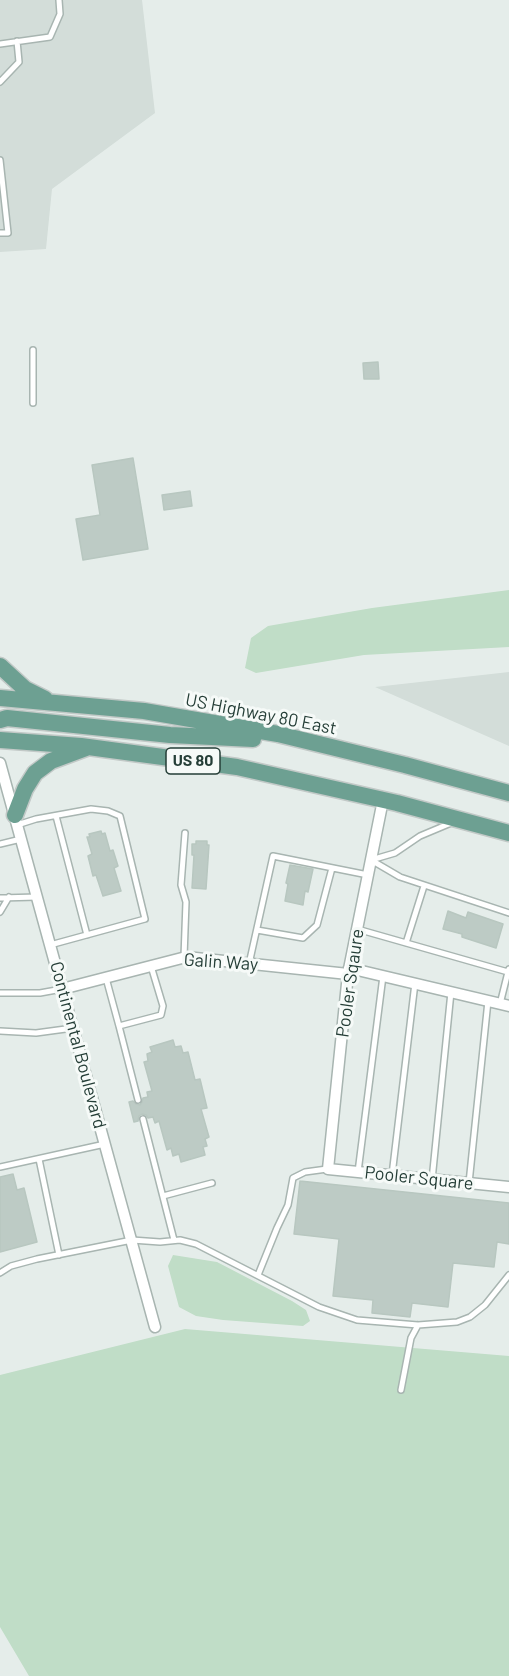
<!DOCTYPE html>
<style>
body{margin:0}
canvas{display:block;background:#e5edea}
</style>
<canvas width="509" height="1676"></canvas>
<script>
const context = document.querySelector('canvas').getContext('2d');
context.lineJoin = 'round';
function fillPath(path, color) { context.fillStyle = color; context.fill(path, 'evenodd'); }
const toPath = rows => new Path2D(rows.map(r => 'M' + r).join(''));
function trace(path, color, width, dash) { context.strokeStyle = color; context.lineWidth = width; context.lineCap = dash ? 'butt' : 'round'; context.setLineDash(dash || []); context.stroke(path); }
function label(font, color, halo, rows, align = 'center') {
  context.font = font + ' Barlow,sans-serif'; context.lineWidth = 6; context.setLineDash([]); context.textBaseline = 'middle'; context.strokeStyle = halo; context.fillStyle = color; for (const [text, x, y, turn = 0] of rows) {
    context.save(); context.translate(x, y); context.rotate((+turn || 0) * Math.PI / 180); context.textAlign = isNaN(turn) ? turn : align; if (halo) context.strokeText(text, 0, 0); context.fillText(text, 0, 0); context.restore();
  }
}
const built = toPath([
 [0,0,142,0,155,113,52,189,46,249,0,252],
 [509,672,509,746,375,687]
]);
const green = toPath([
 [509,590,509,647,364,655,256,673,245,668,251,638,268,626,372,608],
 [173,1255,217,1262,292,1301,306,1310,310,1321,303,1326,223,1320,196,1316,179,1307,168,1266],
 [185,1329,509,1356,509,1676,29,1676,0,1627,0,1375]
]);
const building = toPath([
 [378,362,379,379,364,379,363,363,378,362],
 [133,458,148,549,83,560,76,519,100,515,92,465,133,458],
 [190,491,192,506,164,510,162,495,190,491],
 [101,831,102,834,105,833,110,851,113,850,118,866,114,868,121,891,103,896,96,875,93,876,88,856,92,854,87,837,90,837,89,834,101,831],
 [196,841,207,841,207,845,209,845,206,889,192,888,194,855,192,855,192,844,196,844,196,841],
 [290,865,313,869,308,892,305,891,303,905,285,901,288,884,286,883,290,865],
 [448,911,466,918,468,912,503,924,496,948,462,937,462,934,443,929,448,911],
 [173,1040,175,1047,181,1046,183,1053,188,1052,195,1080,200,1079,207,1108,201,1109,209,1137,205,1139,207,1146,203,1147,205,1155,181,1162,179,1154,173,1156,171,1148,167,1150,159,1121,155,1123,153,1117,148,1118,146,1115,142,1114,139,1116,138,1121,134,1122,129,1102,133,1101,136,1104,140,1105,142,1102,143,1098,148,1097,147,1092,152,1091,144,1062,148,1061,147,1054,152,1052,150,1047,173,1040],
 [13,1174,17,1190,24,1188,37,1242,0,1252,0,1177,13,1174],
 [300,1181,509,1203,509,1244,497,1242,494,1267,453,1263,448,1307,412,1303,410,1317,372,1313,373,1300,333,1296,339,1239,294,1234,300,1181]
]);
const lane = toPath([
 [0,44,50,37,60,14,59,0],
 [0,82,19,62,17,41],
 [0,160,8,233,0,233],
 [33,403,33,350],
 [56,816,87,935],
 [17,825,36,819,91,809,108,811,120,816,145,919,50,945],
 [0,844,21,839],
 [371,860,400,877,509,913],
 [371,860,395,853,420,836,451,823],
 [0,898,37,897],
 [0,912,9,897],
 [357,929,508,972,509,969],
 [257,930,303,938,317,925,332,868],
 [406,943,424,886],
 [184,957,186,902,181,885,185,833],
 [249,964,273,856,368,875],
 [106,978,119,1026,161,1015,163,1006,151,966],
 [0,993,40,993,62,989],
 [500,1004,508,972],
 [119,1026,138,1100],
 [0,1031,36,1033,73,1028],
 [143,1119,174,1240],
 [39,1159,59,1255],
 [0,1167,105,1144],
 [358,1172,383,976],
 [392,1175,415,983],
 [432,1180,451,992],
 [469,1183,488,1001],
 [163,1196,212,1183],
 [0,1273,11,1266,37,1259,132,1240,160,1242,180,1240,196,1244,319,1307,357,1320,418,1325,457,1322,470,1317,485,1305,509,1275],
 [258,1275,277,1228,288,1205,293,1178,305,1172,327,1169],
 [401,1390,411,1338,418,1325]
]);
const street = toPath([
 [0,763,155,1327],
 [383,800,348,974,328,1169,509,1187],
 [349,968,509,1006],
 [62,989,186,957,348,974]
]);
const primary = toPath([
 [0,666,25,689,45,699],
 [0,698,144,711,278,734,405,765,509,793],
 [0,720,7,718,170,735,253,739],
 [0,740,81,746,237,767,397,803,509,833],
 [15,815,25,789,35,773,51,761,86,748]
]);
const shields = [
 [193,761,54]
];
const shieldNames = [
 ["US 80",193,761]
];
const streetNames = [
 ["US Highway 80 East",261,714,11],
 ["Galin Way",221,962,4],
 ["Pooler Sqaure",350,983,-82],
 ["Continental Boulevard",78,1045,75],
 ["Pooler Square",419,1178,6]
];
fillPath(built, '#d3ddd9');
fillPath(green, '#c0ddc7');
fillPath(building, '#bdcbc5');
trace(building, '#b8c7c0', 1.5);
trace(lane, '#a8b5b1', 8);
trace(street, '#a8b5b1', 13);
trace(primary, '#c2c9c7', 19);
trace(lane, '#fff', 5);
trace(street, '#fff', 10);
trace(primary, '#6da092', 16);
for (const [x, y, w] of shields) { const box = new Path2D(); box.roundRect(x - w / 2, y - 13, w, 26, 4.5); context.fillStyle = '#f6faf8'; context.fill(box); trace(box, '#253e37', 1.5); }
label('bold 16px', '#253e37', null, shieldNames);
label('18px', '#253e37', '#f6faf8', streetNames);
</script>
